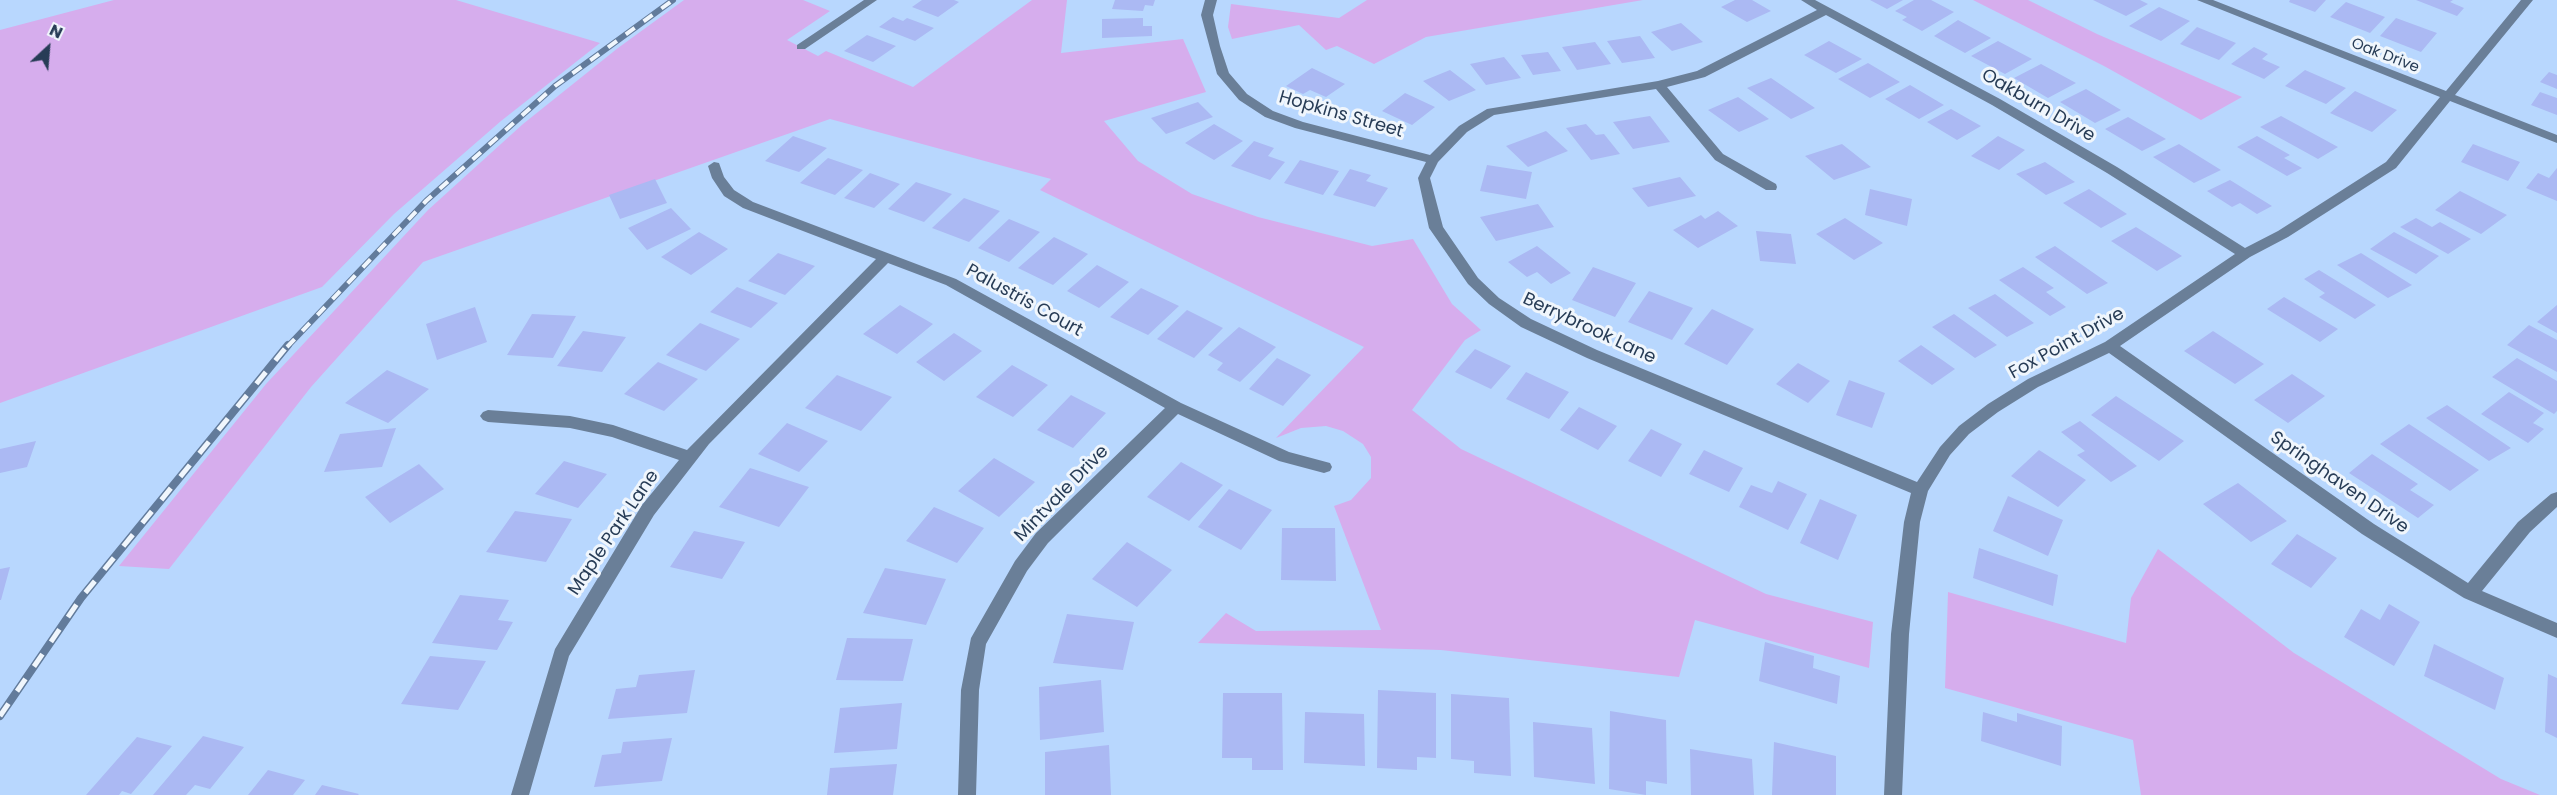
<!DOCTYPE html>
<style>
body{margin:0}
#map{position:relative;width:2557px;height:795px;overflow:hidden;background:#b8d7fe;font-family:Poppins,sans-serif}
canvas{display:block}
.north{position:absolute;left:18px;top:18px;width:60px;height:60px;-webkit-text-stroke:4px #f0f6fc;paint-order:stroke;rotate:26deg;font-size:16px;font-weight:700;line-height:24px;text-align:center;color:#273c56}
.north::after{content:'';display:block;margin:auto;width:21px;height:27px;background:#273c56;clip-path:polygon(50% 0,100% 100%,50% 72%,0 100%)}
</style>
<div id="map">
<canvas width="2557" height="795"></canvas>
<div class="north">N</div>
</div>
<script>
const context = document.querySelector('canvas').getContext('2d');
context.lineJoin = 'round';
function fillPath(path, color) { context.fillStyle = color; context.fill(path, 'evenodd'); }
const toPath = rows => new Path2D(rows.map(r => 'M' + r).join(''));
function trace(path, color, width, dash) { context.strokeStyle = color; context.lineWidth = width; context.lineCap = dash ? 'butt' : 'round'; context.setLineDash(dash || []); context.stroke(path); }
function label(font, color, halo, rows, align = 'center') {
  context.font = font + ' Poppins,sans-serif'; context.lineWidth = 6; context.setLineDash([]); context.textBaseline = 'middle'; context.strokeStyle = halo; context.fillStyle = color; for (const [text, x, y, turn = 0] of rows) {
    context.save(); context.translate(x, y); context.rotate((+turn || 0) * Math.PI / 180); context.textAlign = isNaN(turn) ? turn : align; if (halo) context.strokeText(text, 0, 0); context.fillText(text, 0, 0); context.restore();
  }
}
const green = toPath([
 [114,0,456,0,600,43,501,121,394,214,322,287,0,403,0,30],
 [684,0,803,0,830,11,787,40,818,56,826,51,913,87,1032,0,1067,0,1061,53,1183,39,1206,92,1104,121,1138,161,1192,194,1258,217,1372,246,1413,239,1452,304,1481,330,1465,340,1412,410,1461,449,1766,594,1873,622,1869,668,1695,620,1679,677,1441,650,1198,643,1226,613,1256,631,1381,630,1334,506,1351,500,1371,478,1371,457,1363,444,1343,431,1326,426,1301,428,1276,438,1364,347,1040,190,1051,179,830,119,423,262,311,387,169,569,119,566,266,384,428,210,523,124,618,48],
 [1367,0,1643,0,1426,37,1374,64,1337,46,1326,50,1299,25,1232,39,1228,27,1231,4,1339,18],
 [1973,0,2028,0,2097,34,2242,97,2201,120,2104,66],
 [2158,549,2294,653,2501,779,2540,795,2141,795,2133,740,1945,688,1948,592,2126,643,2131,598]
]);
const building = toPath([
 [922,0,954,0,959,2,938,17,912,7],
 [1115,0,1155,0,1153,6,1145,5,1143,11,1112,9],
 [1735,0,1752,0,1771,11,1747,22,1721,7],
 [1870,0,1903,0,1887,9],
 [1914,0,1931,0,1954,12,1922,31,1902,20,1907,17,1895,11],
 [2093,0,2140,0,2148,4,2126,16],
 [2290,0,2326,0,2315,12,2289,2],
 [2416,0,2453,0,2450,2,2464,8,2457,16],
 [2346,2,2385,17,2370,33,2330,17],
 [2159,7,2190,21,2161,41,2129,26],
 [893,17,903,21,907,18,934,28,915,41,879,27],
 [1143,18,1143,26,1152,26,1152,36,1102,38,1102,19],
 [2396,18,2437,33,2421,52,2380,36],
 [1958,20,1991,38,1965,53,1934,36],
 [1681,23,1703,42,1672,51,1651,32],
 [2197,27,2236,43,2219,60,2180,44],
 [867,35,896,46,873,62,844,51],
 [1640,36,1655,58,1622,63,1607,41],
 [1829,41,1862,59,1836,73,1804,55],
 [1998,41,2032,59,2005,74,1971,56],
 [1595,42,1611,64,1577,70,1562,47],
 [2254,47,2268,54,2262,59,2280,67,2264,79,2231,64],
 [1548,52,1561,71,1533,75,1521,55],
 [1504,57,1521,78,1486,85,1470,64],
 [1868,63,1900,82,1870,98,1838,79],
 [2041,64,2076,83,2048,98,2014,78],
 [1312,68,1345,84,1326,97,1310,90,1303,94,1286,86],
 [1450,70,1476,90,1449,101,1423,81],
 [2305,70,2346,88,2326,104,2285,86],
 [2549,72,2557,75,2557,89,2540,82],
 [1771,78,1815,108,1791,119,1747,88],
 [1910,85,1944,105,1919,119,1885,99],
 [2086,89,2121,110,2095,123,2060,102],
 [2355,91,2397,110,2372,132,2330,113],
 [2540,92,2557,98,2557,115,2531,105],
 [1405,93,1435,107,1412,125,1382,111],
 [1738,97,1769,119,1739,132,1708,110],
 [1198,102,1213,117,1166,134,1151,118],
 [1951,109,1981,126,1957,140,1927,122],
 [1650,116,1670,142,1633,149,1613,122],
 [2281,116,2338,147,2318,159,2260,127],
 [2128,117,2166,139,2142,151,2105,129],
 [1214,124,1243,141,1214,160,1185,143],
 [1586,124,1596,135,1604,134,1620,154,1591,160,1566,128],
 [1546,131,1568,151,1528,167,1506,146],
 [793,136,827,148,799,172,765,161],
 [1998,136,2025,150,1999,170,1971,156],
 [2257,136,2290,155,2284,158,2302,168,2287,176,2237,147],
 [1254,141,1274,148,1268,156,1285,162,1270,180,1231,166],
 [1842,144,1871,167,1834,180,1805,156],
 [2179,144,2221,170,2194,183,2153,157],
 [2473,144,2520,162,2508,181,2461,162],
 [828,158,863,170,835,195,800,183],
 [1300,160,1339,171,1323,195,1284,183],
 [2045,162,2075,182,2046,195,2016,174],
 [1487,165,1532,172,1526,199,1480,191],
 [2557,168,2557,201,2526,188,2538,173,2549,178],
 [1350,169,1371,175,1366,181,1388,188,1375,207,1333,195],
 [870,173,900,184,874,208,844,198],
 [1680,177,1696,196,1648,207,1632,188],
 [655,179,667,203,620,219,609,195],
 [2230,180,2272,206,2257,214,2240,203,2232,207,2207,191],
 [916,182,952,194,924,222,888,209],
 [1870,189,1912,199,1907,226,1865,215],
 [2089,189,2127,214,2101,228,2063,203],
 [2460,191,2507,215,2481,234,2435,210],
 [964,198,1000,211,969,242,932,228],
 [1538,204,1554,227,1496,241,1480,217],
 [671,208,691,229,647,250,628,228],
 [1718,211,1738,226,1698,248,1673,230,1701,215,1705,219],
 [1845,218,1883,243,1854,260,1816,234],
 [2416,218,2432,227,2440,222,2471,239,2448,254,2400,227],
 [1009,219,1040,232,1009,262,978,248],
 [2136,227,2182,256,2157,271,2111,241],
 [1756,231,1791,234,1796,264,1760,261],
 [699,232,728,249,691,275,661,257],
 [2394,232,2439,256,2416,274,2370,249],
 [1054,237,1088,254,1053,285,1018,268],
 [1537,246,1571,273,1551,284,1537,272,1527,277,1508,262],
 [2055,246,2108,283,2087,294,2035,257],
 [778,253,815,266,785,295,748,281],
 [2361,253,2412,285,2388,298,2337,265],
 [1097,265,1129,282,1099,308,1067,291],
 [1593,267,1636,283,1615,317,1572,300],
 [2023,267,2054,288,2046,292,2066,307,2050,316,1999,280],
 [2319,270,2376,305,2355,319,2319,297,2325,293,2304,279],
 [737,287,778,303,751,328,710,312],
 [1141,288,1179,306,1148,335,1110,317],
 [1649,291,1693,308,1672,340,1628,322],
 [1995,294,2034,323,2007,337,1968,308],
 [2284,297,2338,329,2320,342,2267,309],
 [900,305,933,324,897,354,863,334],
 [2557,305,2557,333,2537,322],
 [475,307,487,342,437,360,426,324],
 [1712,309,1754,329,1727,365,1684,344],
 [1187,310,1223,328,1194,358,1157,339],
 [532,314,576,316,553,358,507,355],
 [1954,314,1997,345,1975,358,1932,327],
 [700,323,740,339,706,371,666,355],
 [2529,325,2557,340,2557,372,2507,345],
 [1239,327,1276,347,1240,382,1217,370,1223,363,1208,355],
 [583,331,626,337,602,372,557,366],
 [2213,331,2264,364,2235,384,2184,351],
 [954,333,982,351,944,381,916,362],
 [1921,345,1955,369,1932,385,1898,361],
 [1475,349,1511,366,1491,389,1455,372],
 [1277,358,1311,375,1283,406,1249,389],
 [2517,358,2557,381,2557,411,2554,414,2492,377],
 [658,362,698,379,664,411,624,394],
 [1798,363,1830,381,1808,403,1776,384],
 [1012,365,1048,385,1013,417,976,397],
 [387,370,429,389,388,423,345,403],
 [1526,372,1569,392,1549,419,1506,399],
 [2292,374,2325,396,2288,423,2254,400],
 [837,375,892,397,861,431,805,408],
 [1849,380,1885,393,1872,428,1836,415],
 [2509,392,2544,413,2533,423,2544,429,2528,443,2481,414],
 [1071,395,1106,413,1073,448,1037,430],
 [2116,396,2184,441,2159,461,2091,415],
 [2447,405,2511,448,2489,461,2426,418],
 [1579,407,1617,426,1598,450,1560,430],
 [2080,421,2137,466,2111,482,2077,455,2085,451,2061,432],
 [787,423,828,441,799,472,758,454],
 [2409,424,2479,470,2450,491,2380,444],
 [396,428,382,467,324,472,340,434],
 [1651,429,1682,444,1661,477,1628,461],
 [36,441,27,467,0,473,0,449],
 [1704,450,1743,468,1729,492,1689,474],
 [2039,450,2086,480,2058,507,2011,476],
 [2372,454,2418,484,2410,490,2434,505,2418,518,2349,473],
 [994,458,1035,482,999,517,958,491],
 [564,461,607,474,578,508,535,494],
 [1181,462,1223,485,1189,521,1147,497],
 [419,464,444,489,390,523,365,497],
 [750,468,809,487,779,527,719,507],
 [1778,481,1807,494,1788,530,1739,507,1751,485,1772,493],
 [2238,483,2287,521,2251,542,2203,504],
 [1229,489,1272,510,1241,550,1198,527],
 [2008,496,2063,520,2048,556,1993,531],
 [1820,499,1857,515,1838,560,1800,543],
 [934,507,984,528,957,563,906,541],
 [515,511,572,519,546,562,486,552],
 [1282,528,1335,528,1336,581,1281,580],
 [694,531,745,542,722,579,670,567],
 [2297,534,2337,558,2311,588,2271,564],
 [1127,542,1172,570,1137,607,1092,579],
 [1979,548,2058,575,2053,606,1973,578],
 [10,567,1,600,0,600,0,569],
 [885,568,946,579,926,625,863,613],
 [460,595,509,600,498,620,513,622,497,650,432,643],
 [2389,604,2420,622,2394,666,2344,637,2361,609,2380,620],
 [1067,614,1134,622,1123,670,1053,663],
 [847,638,913,639,903,681,836,680],
 [1765,642,1814,656,1813,668,1840,676,1837,704,1759,681],
 [2434,644,2504,678,2495,710,2424,676],
 [430,656,486,661,458,710,401,704],
 [695,670,687,713,608,719,616,689,636,687,639,675],
 [2548,674,2557,678,2557,738,2545,732],
 [1101,680,1104,732,1040,740,1039,687],
 [1378,690,1436,693,1436,758,1417,757,1417,770,1377,768],
 [1223,693,1282,693,1283,770,1252,770,1252,758,1222,758],
 [1451,694,1509,698,1511,776,1474,773,1474,761,1451,759],
 [902,703,897,749,834,753,840,708],
 [1610,711,1666,720,1667,784,1646,781,1646,795,1609,789],
 [1305,712,1364,714,1365,766,1304,763],
 [1983,712,2017,722,2017,713,2062,726,2061,766,1981,741],
 [1533,722,1592,728,1595,784,1534,777],
 [203,736,244,747,210,789,195,785,186,795,153,795],
 [137,737,172,746,131,794,122,791,119,795,86,795],
 [672,738,662,781,594,787,602,755,621,753,623,742],
 [1774,742,1836,756,1836,795,1772,795],
 [1109,745,1111,795,1045,795,1045,752],
 [1690,749,1752,759,1754,795,1691,795],
 [897,764,893,795,827,795,830,768],
 [268,770,305,780,293,795,248,795],
 [322,785,359,794,358,795,315,795]
]);
const minor = toPath([
 [864,0,877,0,805,49,797,49,797,45,864,0],
 [1205,0,1217,0,1213,15,1220,46,1229,73,1247,94,1273,111,1303,122,1430,155,1459,126,1487,109,1658,81,1697,71,1817,10,1801,0,1815,0,2000,99,2117,167,2245,248,2278,231,2386,162,2440,97,2197,0,2213,0,2446,91,2521,0,2533,0,2455,95,2557,135,2557,143,2450,101,2396,168,2288,237,2250,257,2120,346,2374,524,2468,583,2518,522,2551,494,2557,492,2557,507,2530,532,2482,591,2557,623,2557,638,2464,598,2362,534,2109,353,2038,387,1998,412,1969,434,1950,455,1928,491,1920,522,1909,634,1902,795,1884,795,1891,634,1904,522,1911,493,1587,358,1521,327,1489,304,1468,284,1429,228,1418,178,1426,162,1295,128,1265,117,1239,100,1217,74,1201,15,1205,0],
 [1826,15,1992,105,2107,173,2235,254,2105,342,2028,379,1988,404,1959,426,1940,447,1917,482,1597,350,1531,319,1499,298,1478,278,1443,227,1430,178,1438,162,1467,132,1494,115,1656,89,1715,160,1766,190,1776,190,1777,187,1776,184,1723,154,1667,87,1705,77,1826,15],
 [714,162,719,163,724,177,734,190,753,202,956,279,1181,403,1289,452,1330,463,1332,467,1330,471,1324,473,1279,461,1178,414,1048,543,1027,571,986,644,979,690,976,795,958,795,961,690,971,638,1015,561,1036,533,1165,408,946,285,888,263,709,444,654,515,569,656,529,795,511,795,555,649,642,505,679,460,612,437,570,428,488,422,483,420,480,416,483,412,488,410,570,416,613,425,687,450,876,259,743,208,724,196,712,178,708,166,714,162]
]);
const railFar1 = toPath([
 [287,347,426,201,555,86,673,0]
]);
const rail = toPath([
 [0,716,81,598,288,345]
]);
const farStreetnames = [
 ["Oak Drive",2385,56,21]
];
const streetNames = [
 ["Oakburn Drive",2038,106,30],
 ["Hopkins Street",1341,115,16],
 ["Palustris Court",1024,301,29],
 ["Berrybrook Lane",1589,329,25],
 ["Fox Point Drive",2067,344,-29],
 ["Springhaven Drive",2339,483,35],
 ["Mintvale Drive",1062,494,-46],
 ["Maple Park Lane",614,533,-56]
];
fillPath(green, '#d6aded');
fillPath(building, '#abb9f3');
fillPath(minor, '#6a7f98');
trace(railFar1, '#627b9b', 6);
trace(rail, '#627b9b', 8);
trace(railFar1, '#f0f6fc', 4, [11]);
trace(rail, '#f0f6fc', 5, [15]);
label('15px', '#273c56', '#f0f6fc', farStreetnames);
label('18px', '#273c56', '#f0f6fc', streetNames);
</script>
